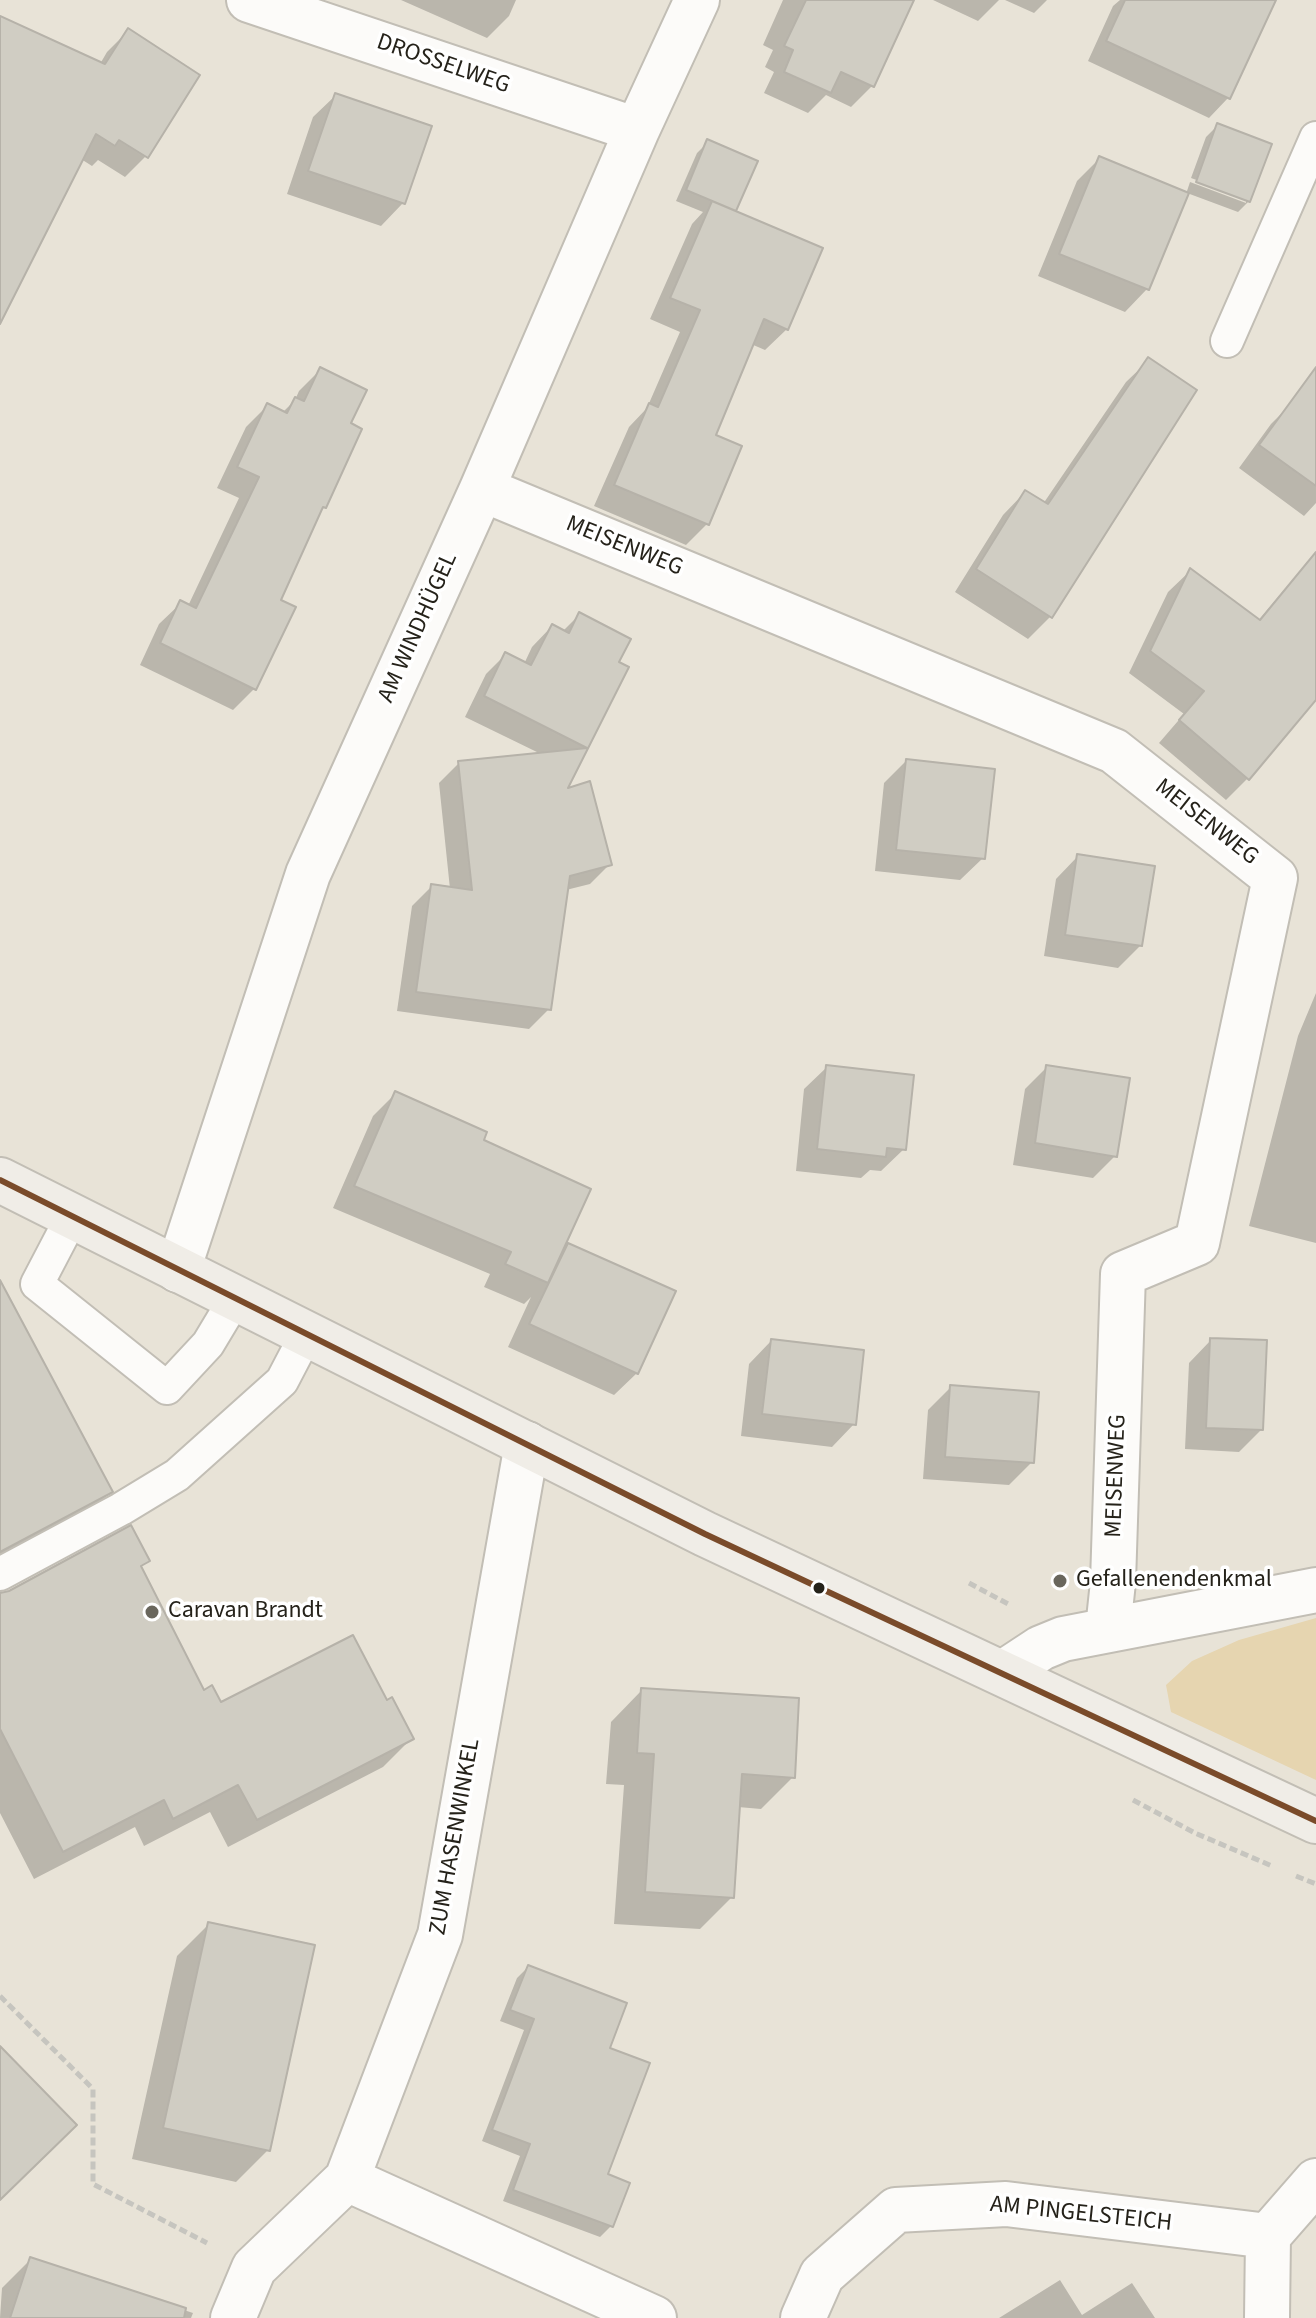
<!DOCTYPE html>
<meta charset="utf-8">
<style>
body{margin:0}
canvas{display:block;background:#e8e3d7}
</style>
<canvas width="1316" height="2318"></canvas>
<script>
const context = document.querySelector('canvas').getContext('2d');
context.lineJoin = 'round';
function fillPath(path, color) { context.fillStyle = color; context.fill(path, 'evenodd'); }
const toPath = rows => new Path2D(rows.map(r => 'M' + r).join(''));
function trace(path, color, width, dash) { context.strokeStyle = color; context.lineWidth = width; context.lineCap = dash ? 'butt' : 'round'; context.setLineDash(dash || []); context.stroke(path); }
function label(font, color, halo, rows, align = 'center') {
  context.font = font + ' "Source Sans 3",sans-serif'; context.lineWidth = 7; context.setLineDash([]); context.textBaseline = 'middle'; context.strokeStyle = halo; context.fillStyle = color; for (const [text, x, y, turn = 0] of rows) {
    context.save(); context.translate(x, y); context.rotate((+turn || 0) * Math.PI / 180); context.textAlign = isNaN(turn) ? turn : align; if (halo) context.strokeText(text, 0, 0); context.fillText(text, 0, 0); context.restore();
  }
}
const green = toPath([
 [1316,1618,1316,1780,1171,1712,1166,1685,1192,1661,1239,1640]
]);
const shadow = toPath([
 [401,0,516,0,509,16,487,38],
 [783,0,911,0,872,86,851,107,826,95,808,113,764,93,774,72,765,67,773,50,763,45],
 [933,0,999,0,978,21],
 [1005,0,1047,0,1034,13],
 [1120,0,1273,0,1228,98,1209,118,1088,61,1113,6],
 [0,18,100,64,107,52,128,31,146,156,125,177,98,160,92,166,81,159,0,285],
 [336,95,403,203,381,226,287,194,313,117],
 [1217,126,1249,201,1238,212,1187,193,1147,289,1125,312,1038,276,1077,181,1100,158,1186,194,1190,182,1246,203,1246,198,1191,178,1206,137],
 [708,142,735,210,733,212,787,329,765,350,751,344,713,436,708,523,686,545,594,506,629,427,647,408,680,332,650,319,692,224,703,212,676,201,697,153],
 [1149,360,1051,616,1028,639,955,592,1003,515,1025,492,1043,504,1126,382],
 [320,370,349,424,324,507,318,513,278,601,254,689,233,710,140,665,159,624,181,603,188,606,239,498,217,488,246,427,267,406,282,413,295,400,299,391],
 [1293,402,1316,419,1316,503,1304,516,1239,468,1271,424],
 [1316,552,1316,697,1248,778,1226,800,1159,743,1184,714,1129,673,1168,592,1190,571,1258,621],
 [579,615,616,663,626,668,564,791,610,864,590,884,566,890,549,1009,529,1029,397,1011,412,906,432,886,450,889,439,783,459,763,541,754,465,717,486,674,506,654,524,664,532,647,552,626,562,632],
 [906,761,983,858,960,880,875,871,884,783],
 [1078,856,1141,945,1118,968,1044,956,1056,879],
 [1316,993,1316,1243,1249,1226,1298,1036],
 [827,1067,904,1149,881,1171,870,1170,861,1178,796,1171,804,1089],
 [1047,1067,1115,1156,1093,1178,1013,1165,1025,1089],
 [395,1094,481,1141,560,1253,568,1245,637,1373,614,1395,508,1347,531,1297,524,1304,484,1287,490,1274,333,1208,373,1116],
 [0,1302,111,1491,82,1520,0,1564],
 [1211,1340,1261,1430,1239,1452,1185,1449,1189,1363],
 [771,1341,854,1424,832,1447,741,1436,749,1364],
 [951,1387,1032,1462,1009,1485,923,1479,928,1410],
 [148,1560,140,1568,203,1693,221,1705,386,1703,411,1739,383,1767,228,1847,210,1812,144,1846,135,1827,34,1879,0,1813,0,1595],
 [642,1690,793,1777,761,1809,738,1807,732,1897,700,1929,614,1924,624,1785,606,1784,611,1722],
 [209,1924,268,2150,236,2182,132,2159,177,1956],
 [528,1967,608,2049,606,2175,611,2226,600,2237,503,2201,520,2156,482,2141,524,2030,500,2021,517,1978],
 [31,2259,193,2313,191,2318,0,2318,2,2288],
 [1060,2280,1082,2315,1132,2283,1155,2318,999,2318]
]);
const building = toPath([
 [806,0,914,0,874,87,841,72,831,93,784,72,793,50,784,46,806,0],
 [1125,0,1276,0,1230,99,1106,41,1125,0],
 [0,16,105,64,128,28,200,75,148,158,119,140,115,146,96,134,0,324,0,16],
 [335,93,432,126,405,204,308,171,335,93],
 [1217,123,1272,144,1250,202,1196,182,1217,123],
 [707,139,758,161,736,211,686,190,707,139],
 [1099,156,1189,193,1149,290,1059,254,1099,156],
 [712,201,823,248,788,330,764,319,716,435,742,446,709,525,614,485,649,403,658,407,700,310,670,298,712,201],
 [1148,357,1197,390,1052,618,976,569,1025,490,1048,504,1148,357],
 [320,367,367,390,351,423,362,429,326,508,323,507,281,600,296,607,256,690,160,643,180,600,196,608,259,477,237,467,267,403,287,413,295,397,304,401,320,367],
 [1316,367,1316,486,1259,445,1316,367],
 [1316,552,1316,700,1249,780,1179,720,1204,691,1150,651,1190,568,1260,620,1316,552],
 [579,612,631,639,619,662,629,667,568,788,590,781,612,865,570,876,551,1010,416,992,431,884,472,890,458,761,587,748,484,696,505,652,531,665,552,624,569,633,579,612],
 [906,759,995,769,985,859,896,850,906,759],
 [1077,854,1155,866,1142,946,1065,935,1077,854],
 [826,1065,914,1075,906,1150,887,1148,886,1157,817,1149,826,1065],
 [1046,1065,1130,1078,1117,1157,1035,1143,1046,1065],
 [395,1091,487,1132,484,1140,591,1189,548,1283,505,1264,511,1252,354,1186,395,1091],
 [568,1243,676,1291,638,1374,529,1324,568,1243],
 [0,1280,113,1492,0,1552,0,1280],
 [1210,1338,1267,1340,1263,1430,1206,1428,1210,1338],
 [771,1339,864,1350,856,1425,762,1414,771,1339],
 [950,1385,1039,1392,1034,1463,945,1457,950,1385],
 [131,1525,150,1561,141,1566,204,1690,212,1685,221,1702,353,1635,387,1700,392,1697,414,1739,257,1820,238,1785,173,1819,164,1800,63,1852,0,1729,0,1593,9,1591,131,1525],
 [641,1688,799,1698,795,1778,742,1774,734,1898,645,1892,654,1754,637,1753,641,1688],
 [208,1922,315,1945,270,2151,163,2128,208,1922],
 [528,1965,627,2003,610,2048,650,2063,608,2174,630,2183,613,2227,513,2190,530,2144,492,2130,534,2019,510,2010,528,1965],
 [0,2046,77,2125,0,2200,0,2046],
 [30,2257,186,2308,184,2318,10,2318,30,2257]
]);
const path = toPath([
 [969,1583,1010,1605],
 [1133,1800,1195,1833,1272,1866],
 [1296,1876,1316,1884],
 [0,1996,93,2089,93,2184,207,2243]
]);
const service = toPath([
 [1227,341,1316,138],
 [72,1217,37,1284,167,1388,208,1344,235,1299],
 [0,1574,121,1509,177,1475,282,1381,306,1335]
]);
const minor = toPath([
 [249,0,637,130],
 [482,489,1114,751,1275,878,1197,1243,1123,1274,1113,1582,1108,1629],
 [178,1270,308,874,482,489,637,130,697,0],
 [1003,1673,1041,1648,1063,1639,1316,1590],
 [347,2179,654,2318],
 [233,2318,254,2268,347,2179,440,1935,527,1444],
 [803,2318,822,2275,896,2210,1006,2204,1268,2236,1316,2181],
 [1267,2318,1268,2236]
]);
const secondary = toPath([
 [0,1180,705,1534,1316,1821]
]);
const bus1 = toPath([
 [0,1180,705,1534,1316,1821]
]);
const markers = [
 [1060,1581,8,"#69665c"],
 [819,1588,7,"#25221a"],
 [152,1612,8,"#69665c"]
];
const streetNames = [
 ["DROSSELWEG",443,65,19],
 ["MEISENWEG",624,547,22],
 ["AM WINDHÜGEL",419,628,-66],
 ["MEISENWEG",1206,823,38],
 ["MEISENWEG",1117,1476,-88],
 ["ZUM HASENWINKEL",456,1837,-80],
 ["AM PINGELSTEICH",1081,2215,6]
];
const poiNames = [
 ["Gefallenendenkmal",1076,1581],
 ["Caravan Brandt",168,1612]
];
fillPath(green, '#e6d5b0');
fillPath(shadow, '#0003');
fillPath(building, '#d0cdc3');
trace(building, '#b6b2a9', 2);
trace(service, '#c2beb5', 36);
trace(minor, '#c2beb5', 48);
trace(secondary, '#c2beb5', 48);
trace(path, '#c6c5bf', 5, [8, 4]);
trace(service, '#fcfbf9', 32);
trace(minor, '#fcfbf9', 44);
trace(secondary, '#f0ede7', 44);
trace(bus1, '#7a4b2a', 6);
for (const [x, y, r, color] of markers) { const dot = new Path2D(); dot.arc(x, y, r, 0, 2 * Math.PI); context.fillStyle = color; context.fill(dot); trace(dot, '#fff', 3); }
label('24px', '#25221a', '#fff', streetNames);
label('24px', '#25221a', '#fff', poiNames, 'left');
</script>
